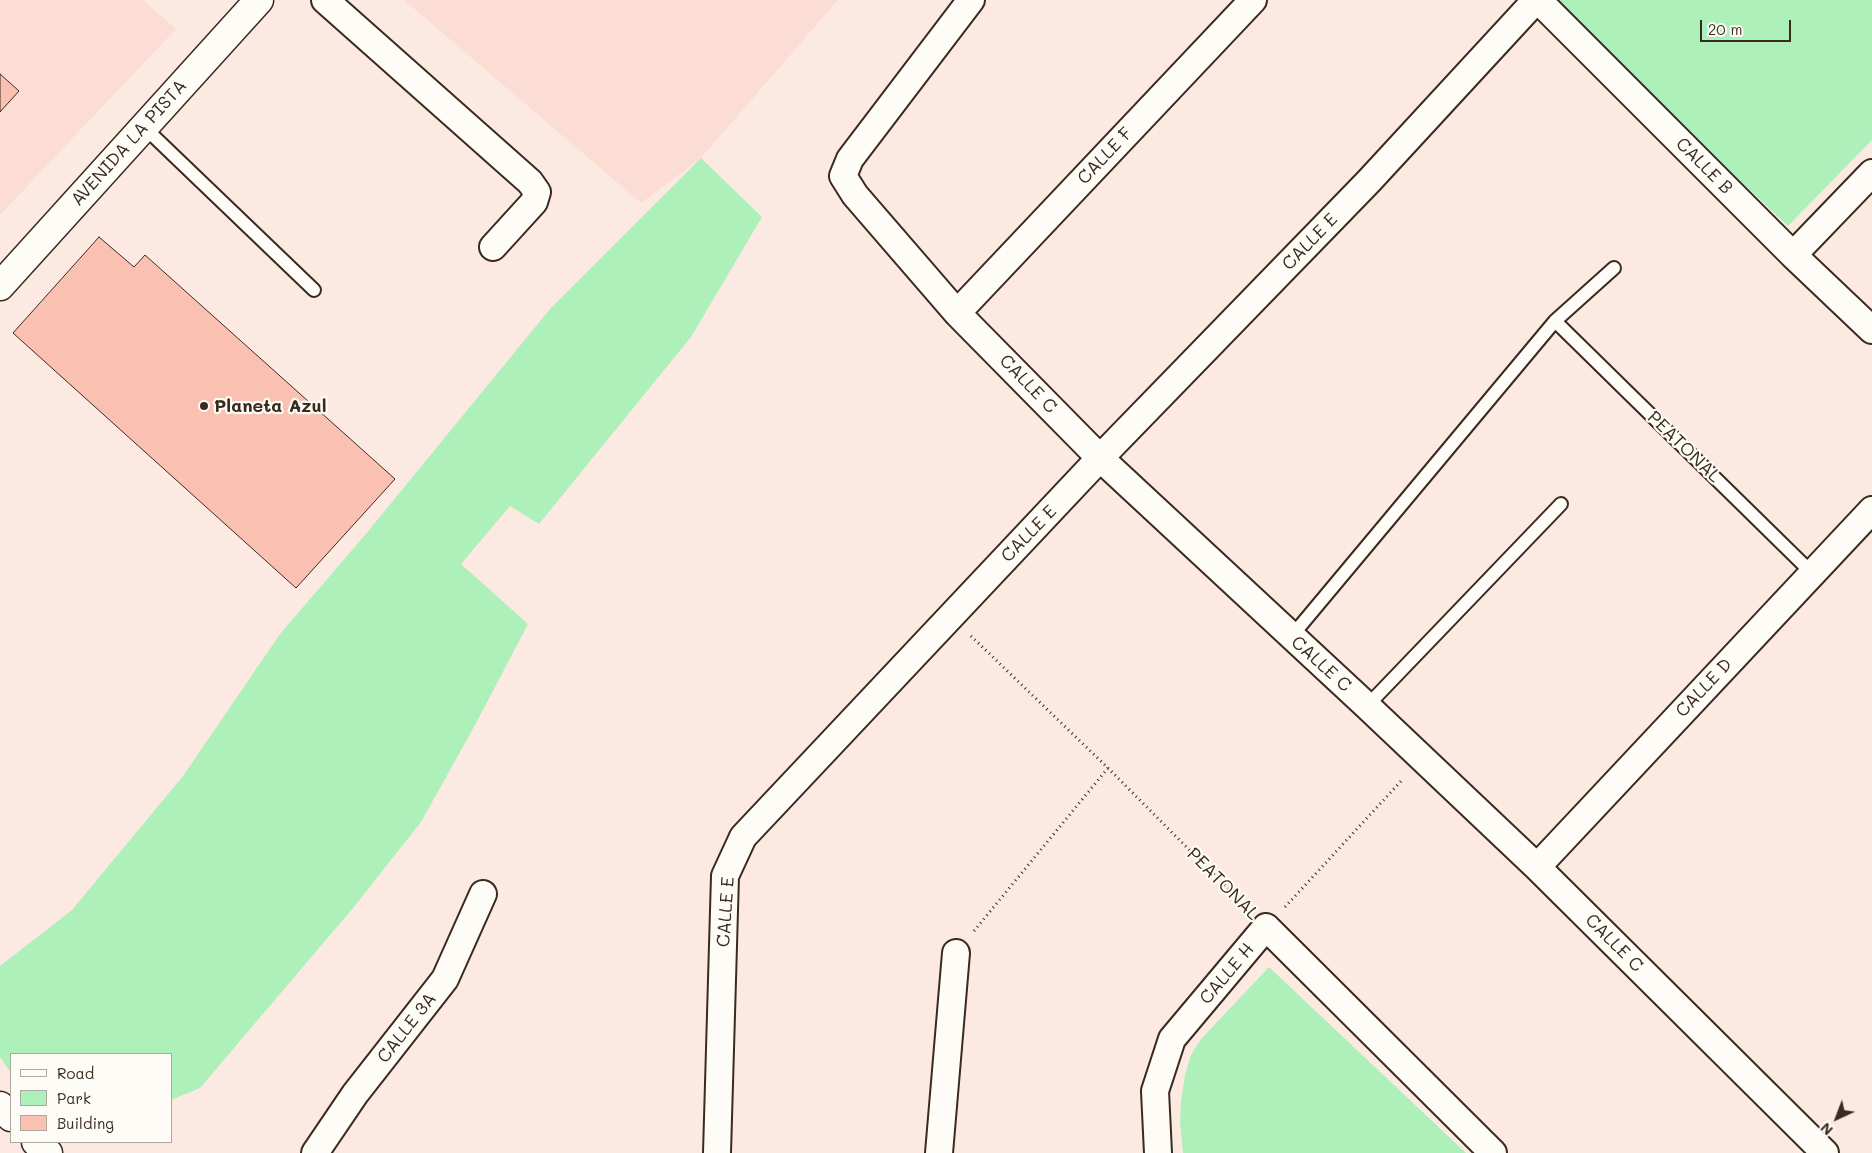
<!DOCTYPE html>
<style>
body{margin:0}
#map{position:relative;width:1872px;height:1153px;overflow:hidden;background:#fceae2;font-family:Mali,sans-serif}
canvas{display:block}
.legend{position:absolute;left:10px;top:1053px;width:162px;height:90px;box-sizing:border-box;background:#fdfcf7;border:1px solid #afa8a0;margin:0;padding:6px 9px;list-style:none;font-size:15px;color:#3b2a1e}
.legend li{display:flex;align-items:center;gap:10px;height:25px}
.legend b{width:25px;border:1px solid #afa8a0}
.north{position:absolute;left:1812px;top:1093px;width:50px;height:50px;-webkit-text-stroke:4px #fdfcf7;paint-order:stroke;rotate:223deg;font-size:14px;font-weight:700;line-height:20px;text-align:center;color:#3b2a1e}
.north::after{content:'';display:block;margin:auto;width:18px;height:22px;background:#3b2a1e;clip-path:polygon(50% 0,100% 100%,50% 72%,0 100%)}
.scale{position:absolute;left:1700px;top:20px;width:91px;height:22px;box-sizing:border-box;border:2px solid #3b2a1e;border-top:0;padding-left:6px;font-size:15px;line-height:18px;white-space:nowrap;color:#3b2a1e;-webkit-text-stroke:4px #fdfcf7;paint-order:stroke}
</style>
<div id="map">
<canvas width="1872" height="1153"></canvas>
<ul class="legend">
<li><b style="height:6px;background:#fdfcf7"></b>Road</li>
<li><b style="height:14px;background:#adf0ba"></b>Park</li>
<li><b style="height:14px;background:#fac0b1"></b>Building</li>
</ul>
<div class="north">N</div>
<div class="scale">20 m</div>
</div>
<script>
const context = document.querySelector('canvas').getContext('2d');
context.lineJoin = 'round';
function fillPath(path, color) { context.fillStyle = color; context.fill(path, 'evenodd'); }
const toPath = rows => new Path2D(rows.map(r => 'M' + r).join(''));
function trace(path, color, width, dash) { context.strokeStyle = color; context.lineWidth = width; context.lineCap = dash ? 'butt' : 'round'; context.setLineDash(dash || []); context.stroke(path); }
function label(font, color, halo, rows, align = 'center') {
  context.font = font + ' Mali,sans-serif'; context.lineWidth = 4.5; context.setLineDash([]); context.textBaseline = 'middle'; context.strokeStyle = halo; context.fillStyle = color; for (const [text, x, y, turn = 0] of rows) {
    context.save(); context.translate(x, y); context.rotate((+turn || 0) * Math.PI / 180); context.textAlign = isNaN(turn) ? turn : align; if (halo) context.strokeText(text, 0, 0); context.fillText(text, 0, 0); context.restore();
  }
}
const built = toPath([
 [0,0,143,0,176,29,0,215],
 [404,0,838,0,701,158,641,203]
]);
const green = toPath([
 [1558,0,1872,0,1872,140,1788,226,1554,5],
 [701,158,762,217,691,337,539,524,510,506,461,564,528,624,474,727,421,822,353,908,200,1088,171,1100,171,1054,11,1054,11,1073,0,1057,0,966,72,910,183,776,280,634,365,535,550,309],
 [1269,967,1466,1153,1183,1153,1180,1123,1181,1101,1185,1075,1191,1055,1201,1039]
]);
const building = toPath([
 [0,74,19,91,0,112,0,74],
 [99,237,134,267,145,255,395,479,296,588,13,333,99,237]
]);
const path = toPath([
 [971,636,1108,768,1246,907],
 [1285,907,1403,779],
 [974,931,1108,768]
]);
const service = toPath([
 [144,127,314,290],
 [1555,321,1812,573],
 [1291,637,1555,321,1614,268],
 [1367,706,1561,504]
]);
const minor = toPath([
 [325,0,530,182,537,192,534,202,493,247],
 [971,0,850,159,843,176,855,195,957,313,1100,458,1367,706,1537,867,1825,1153],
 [1538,0,1793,255,1872,330],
 [1793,255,1872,173],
 [957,313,1253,0],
 [1537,867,1872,510],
 [315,1153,355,1094,445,979,483,894],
 [717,1153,725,876,743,837,1100,458,1369,181,1536,0],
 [939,1153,956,953],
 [1158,1153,1155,1091,1172,1039,1266,927,1493,1153]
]);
const secondary = toPath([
 [0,286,259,0],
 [0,1106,11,1117],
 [36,1142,48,1153]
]);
const markers = [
 [204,406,5,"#3b2a1e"]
];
const streetNames = [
 ["AVENIDA LA PISTA",129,143,-48],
 ["CALLE F",1105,156,-47],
 ["CALLE B",1704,166,45],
 ["CALLE E",1310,242,-46],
 ["CALLE C",1028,384,46],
 ["PEATONAL",1684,447,44],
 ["CALLE E",1029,534,-46],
 ["CALLE C",1321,664,42],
 ["CALLE D",1704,688,-47],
 ["PEATONAL",1223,884,45],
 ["CALLE E",726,912,-86],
 ["CALLE C",1614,943,45],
 ["CALLE H",1227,974,-50],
 ["CALLE 3A",407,1028,-52]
];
const poiNames = [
 ["Planeta Azul",214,406]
];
fillPath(built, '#fbddd3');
fillPath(green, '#adf0ba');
fillPath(building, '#fac0b1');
trace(building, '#3b2a1e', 1);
trace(service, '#3b2a1e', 16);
trace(minor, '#3b2a1e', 30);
trace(secondary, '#3b2a1e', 31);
trace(path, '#3b2a1e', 3, [1, 4]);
trace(service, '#fdfcf7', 12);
trace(minor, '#fdfcf7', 26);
trace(secondary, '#fdfcf7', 28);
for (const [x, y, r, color] of markers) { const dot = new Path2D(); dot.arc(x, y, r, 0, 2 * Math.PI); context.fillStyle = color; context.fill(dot); trace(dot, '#fdfcf7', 2); }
label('18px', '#3b2a1e', '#fdfcf7', streetNames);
label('bold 18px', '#3b2a1e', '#fdfcf7', poiNames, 'left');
</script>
